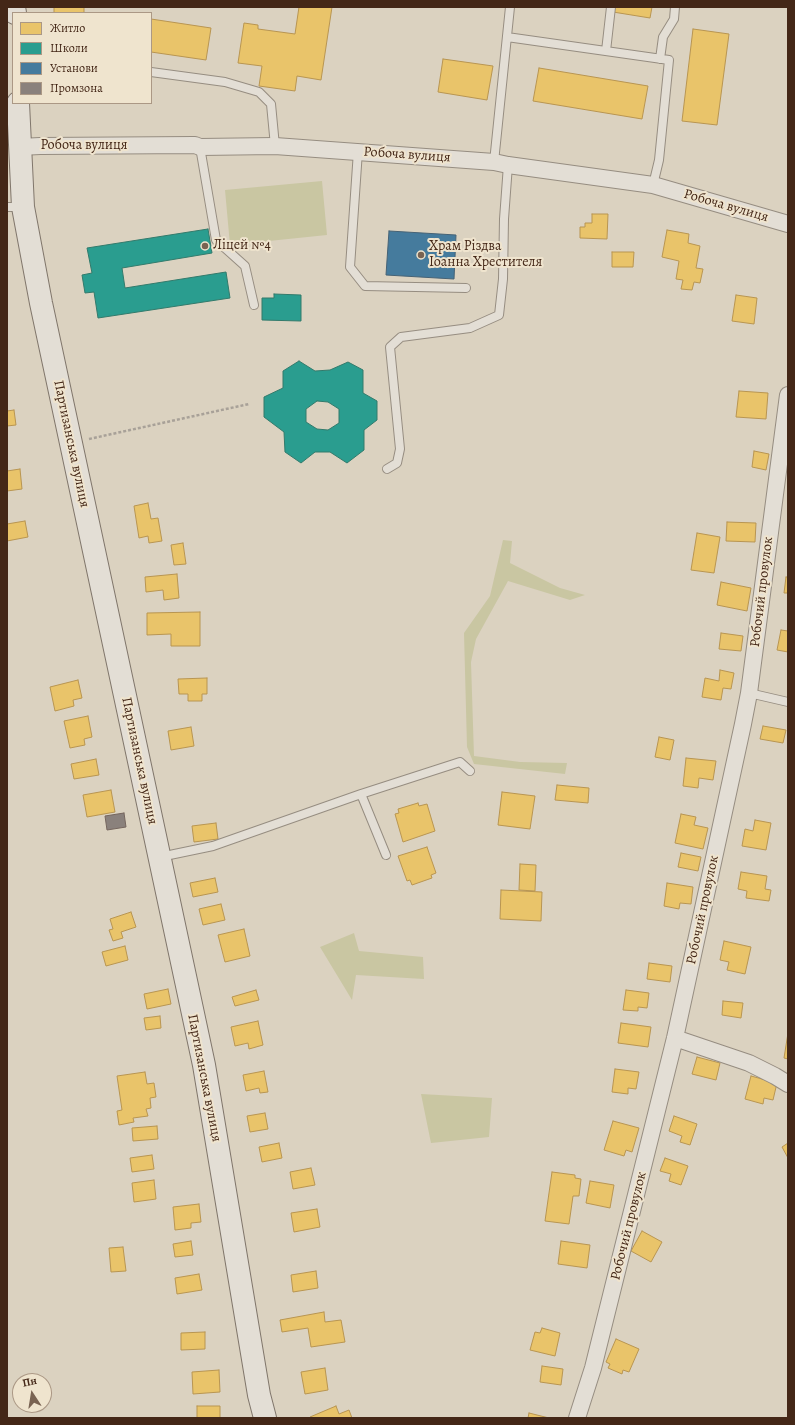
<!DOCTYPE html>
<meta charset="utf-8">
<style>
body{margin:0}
#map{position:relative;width:795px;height:1425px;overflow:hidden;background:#dbd2c0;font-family:Alegreya,serif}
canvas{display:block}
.frame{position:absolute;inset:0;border:8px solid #442717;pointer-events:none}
.legend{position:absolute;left:12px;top:12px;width:140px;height:92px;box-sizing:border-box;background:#efe4ce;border:1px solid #ab9885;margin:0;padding:5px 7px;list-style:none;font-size:12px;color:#442717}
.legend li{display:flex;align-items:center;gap:8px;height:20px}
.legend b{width:20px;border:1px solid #ab9885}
.north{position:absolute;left:12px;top:1373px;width:40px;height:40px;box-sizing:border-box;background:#efe4ce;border:1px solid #ab9885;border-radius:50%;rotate:348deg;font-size:11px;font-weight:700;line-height:16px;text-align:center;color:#442717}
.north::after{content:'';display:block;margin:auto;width:14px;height:18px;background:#796352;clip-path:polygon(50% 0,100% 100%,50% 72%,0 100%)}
</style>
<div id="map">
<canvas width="795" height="1425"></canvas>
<div class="frame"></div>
<ul class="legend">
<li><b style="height:11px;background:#e9c46a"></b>Житло</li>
<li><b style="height:11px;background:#2a9d8f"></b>Школи</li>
<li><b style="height:11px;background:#457b9d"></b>Установи</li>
<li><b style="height:11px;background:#8a817c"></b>Промзона</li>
</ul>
<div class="north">Пн</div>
</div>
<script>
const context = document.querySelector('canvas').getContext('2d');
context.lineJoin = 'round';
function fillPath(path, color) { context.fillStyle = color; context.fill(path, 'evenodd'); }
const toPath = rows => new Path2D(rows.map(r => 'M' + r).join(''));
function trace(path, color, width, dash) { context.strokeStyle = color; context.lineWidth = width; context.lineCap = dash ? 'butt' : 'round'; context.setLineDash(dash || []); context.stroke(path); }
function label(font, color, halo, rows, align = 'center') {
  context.font = font + ' Alegreya,serif'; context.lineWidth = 4; context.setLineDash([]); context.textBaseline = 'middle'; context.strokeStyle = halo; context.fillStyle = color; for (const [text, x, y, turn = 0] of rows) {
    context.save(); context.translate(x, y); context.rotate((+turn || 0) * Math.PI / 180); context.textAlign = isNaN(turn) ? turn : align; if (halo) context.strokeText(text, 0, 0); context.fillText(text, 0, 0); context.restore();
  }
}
const green = toPath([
 [322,181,327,235,230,245,225,190],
 [503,540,512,541,510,563,560,588,585,595,570,600,508,581,476,639,471,662,474,756,520,762,567,763,565,774,474,764,467,747,464,633,490,596],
 [354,933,359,951,423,957,424,979,356,975,352,1000,320,947],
 [421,1094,492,1098,489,1137,431,1143]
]);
const homes = toPath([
 [54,7,84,7,84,13,54,13,54,7],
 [299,7,332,7,321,80,297,76,295,91,259,86,262,66,238,63,244,23,258,25,258,29,295,34,299,7],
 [614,7,652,7,650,18,613,12,614,7],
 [151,19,211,28,206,60,151,52,151,19],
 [693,29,729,34,717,125,682,121,693,29],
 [443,59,493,66,487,100,438,92,443,59],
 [539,68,648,86,642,119,533,101,539,68],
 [592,214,608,214,607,239,580,238,580,227,585,227,585,223,592,223,592,214],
 [667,230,689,234,688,243,700,246,696,268,703,269,700,283,694,282,692,290,681,289,683,280,676,279,679,261,662,257,667,230],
 [612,252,634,252,633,267,612,267,612,252],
 [736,295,757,298,754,324,732,321,736,295],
 [739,391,768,393,766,419,736,417,739,391],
 [14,410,16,425,7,426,7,411,14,410],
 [754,451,769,454,766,470,752,467,754,451],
 [20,469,22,489,7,491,7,471,20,469],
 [148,503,151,519,158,518,162,541,149,543,148,536,139,538,134,506,148,503],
 [25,521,28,537,7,541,7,524,25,521],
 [727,522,756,523,755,542,726,541,727,522],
 [697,533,720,537,714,573,691,570,697,533],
 [183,543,186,564,174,565,171,545,183,543],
 [177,574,179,598,164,600,163,590,146,592,145,577,177,574],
 [786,577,788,577,788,593,784,593,786,577],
 [721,582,751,588,747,611,717,605,721,582],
 [200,612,200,646,171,646,171,634,147,635,147,613,200,612],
 [781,630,788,631,788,652,777,650,781,630],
 [721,633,743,636,741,651,719,649,721,633],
 [720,670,734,673,731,689,723,688,721,700,702,697,705,678,719,681,720,670],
 [207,678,207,694,202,694,202,701,188,701,188,694,179,694,178,679,207,678],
 [78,680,82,698,73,700,74,706,55,711,50,687,78,680],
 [88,716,92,737,84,739,85,745,70,748,64,721,88,716],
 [763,726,786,730,783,743,760,739,763,726],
 [191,727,194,746,171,750,168,731,191,727],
 [659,737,674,740,670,760,655,757,659,737],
 [686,758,716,761,713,780,699,778,698,788,683,786,686,758],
 [96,759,99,775,74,779,71,764,96,759],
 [557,785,589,788,588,803,555,800,557,785],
 [111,790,115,812,87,817,83,795,111,790],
 [502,792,535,796,530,829,498,825,502,792],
 [418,803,419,806,427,804,435,831,403,842,395,814,399,813,398,809,418,803],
 [681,814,696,817,694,825,708,828,703,849,675,843,681,814],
 [755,820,771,823,766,850,742,846,745,829,753,831,755,820],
 [216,823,218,839,194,842,192,826,216,823],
 [427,847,436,873,431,875,432,878,412,885,410,880,407,881,398,856,427,847],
 [681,853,701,857,698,871,678,867,681,853],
 [520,864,536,865,535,891,519,890,520,864],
 [741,872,767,876,765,889,771,890,769,901,746,898,747,891,738,889,741,872],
 [215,878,218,892,193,897,190,883,215,878],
 [667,883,693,887,691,904,680,903,679,909,664,906,667,883],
 [501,890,542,892,541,921,500,919,501,890],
 [221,904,225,920,203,925,199,909,221,904],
 [131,912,136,927,121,932,123,938,113,941,109,930,113,929,110,919,131,912],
 [244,929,250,956,225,962,218,935,244,929],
 [724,941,751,947,745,974,727,970,729,962,720,960,724,941],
 [125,946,128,960,106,966,102,952,125,946],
 [649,963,672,966,670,982,647,979,649,963],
 [168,989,171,1004,147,1009,144,994,168,989],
 [256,990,259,1000,235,1006,232,997,256,990],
 [626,990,649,993,647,1008,638,1007,638,1011,623,1010,626,990],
 [723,1001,743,1003,741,1018,722,1015,723,1001],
 [160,1016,161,1028,146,1030,144,1018,160,1016],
 [258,1021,263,1045,249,1049,248,1043,235,1046,231,1027,258,1021],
 [621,1023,651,1027,648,1047,618,1043,621,1023],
 [788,1033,788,1059,784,1058,788,1033],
 [697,1057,720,1063,716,1080,692,1074,697,1057],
 [615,1069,639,1072,636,1089,628,1088,628,1094,612,1092,615,1069],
 [264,1071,268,1092,260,1093,259,1088,246,1091,243,1075,264,1071],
 [145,1072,147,1084,154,1083,156,1097,150,1098,151,1108,146,1109,148,1116,133,1118,134,1122,119,1125,117,1111,122,1110,117,1076,145,1072],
 [751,1076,777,1083,773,1100,764,1098,763,1104,745,1099,751,1076],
 [265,1113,268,1129,250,1132,247,1116,265,1113],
 [674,1116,697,1124,690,1145,680,1142,682,1136,669,1131,674,1116],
 [613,1121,639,1128,632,1152,626,1150,624,1156,604,1150,613,1121],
 [157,1126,158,1139,133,1141,132,1128,157,1126],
 [279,1143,282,1158,262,1162,259,1147,279,1143],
 [788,1143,788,1158,782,1147,788,1143],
 [152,1155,154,1169,132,1172,130,1158,152,1155],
 [665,1158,688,1166,681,1185,669,1181,671,1174,660,1171,665,1158],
 [311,1168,315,1185,293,1189,290,1172,311,1168],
 [552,1172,575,1175,575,1178,581,1179,579,1196,573,1196,569,1224,545,1221,552,1172],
 [154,1180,156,1199,134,1202,132,1183,154,1180],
 [590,1181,614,1185,610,1208,586,1203,590,1181],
 [199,1204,201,1222,191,1223,191,1228,175,1230,173,1207,199,1204],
 [317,1209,320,1227,294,1232,291,1213,317,1209],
 [642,1231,662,1242,651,1262,631,1251,642,1231],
 [191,1241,193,1255,175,1257,173,1244,191,1241],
 [561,1241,590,1245,587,1268,558,1264,561,1241],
 [123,1247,126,1271,111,1272,109,1248,123,1247],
 [316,1271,318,1288,293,1292,291,1275,316,1271],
 [199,1274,202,1290,177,1294,175,1278,199,1274],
 [324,1312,325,1322,341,1320,345,1342,311,1347,308,1328,282,1332,280,1320,324,1312],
 [542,1328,560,1333,555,1356,530,1350,535,1332,540,1333,542,1328],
 [205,1332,205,1349,181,1350,181,1333,205,1332],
 [616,1339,639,1349,629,1372,623,1370,622,1374,608,1368,610,1364,606,1362,616,1339],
 [542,1366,563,1369,561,1385,540,1382,542,1366],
 [325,1368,328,1390,305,1394,301,1372,325,1368],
 [219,1370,220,1392,193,1394,192,1372,219,1370],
 [197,1406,220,1406,220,1418,197,1418,197,1406],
 [336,1406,339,1414,349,1410,352,1418,311,1418,310,1417,336,1406],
 [529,1413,549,1418,528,1418,529,1413]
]);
const schools = toPath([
 [208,229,212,253,122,268,125,288,226,272,230,298,98,318,94,292,85,293,82,275,92,273,87,248,208,229],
 [274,294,301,295,301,321,262,320,262,298,274,298,274,294],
 [299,361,315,371,330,370,348,362,363,370,363,393,377,401,377,420,364,430,364,450,347,463,330,452,315,452,301,463,285,452,284,432,264,417,264,397,283,388,283,371,299,361],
 [317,401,328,402,339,409,339,423,328,430,317,429,306,422,306,409,317,401]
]);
const public = toPath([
 [389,231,456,235,454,279,386,275,389,231]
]);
const industry = toPath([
 [124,813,126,827,107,830,105,816,124,813]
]);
const path = toPath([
 [89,439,249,404]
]);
const service = toPath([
 [507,37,669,60,659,160,653,185],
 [606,51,611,7],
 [660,59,663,37,674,19,675,7],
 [151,72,225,82,259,92,271,104,275,146],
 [200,147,216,240,245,266,254,305],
 [358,151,350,267,365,286,466,288],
 [494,162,510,7],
 [7,207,22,207],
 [387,469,397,463,400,449,390,347,401,337,470,328,499,315,503,279,504,219,508,165],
 [749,693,788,702],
 [361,794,386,855],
 [160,857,213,846,361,794,460,762,470,771]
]);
const minor = toPath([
 [20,147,40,146,195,145,200,147,275,146,494,162,508,165,653,185,788,224],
 [675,1038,749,1063,775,1076,788,1084],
 [577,1418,593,1368,675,1038,743,724,749,693,788,395]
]);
const secondary = toPath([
 [14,7,15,13],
 [18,103,23,207,41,303,204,1065,259,1395,265,1418]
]);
const markers = [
 [205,246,4,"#796352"],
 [421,255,4,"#796352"]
];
const streetNames = [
 ["Робоча вулиця",84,146],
 ["Робоча вулиця",407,155,4],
 ["Робоча вулиця",726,206,16],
 ["Партизанська вулиця",71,444,78],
 ["Робочий провулок",762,592,-83],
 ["Партизанська вулиця",139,761,78],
 ["Робочий провулок",703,910,-78],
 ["Партизанська вулиця",204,1078,79],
 ["Робочий провулок",629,1226,-76]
];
const poiNames = [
 ["Ліцей №4",213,246],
 ["Храм Різдва",429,247],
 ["Іоанна Хрестителя",429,263]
];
fillPath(green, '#c9c6a2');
fillPath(homes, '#e9c46a');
trace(homes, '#b89551', 1);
fillPath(schools, '#2a9d8f');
trace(schools, '#327a6b', 1);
fillPath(public, '#457b9d');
trace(public, '#456275', 1);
fillPath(industry, '#8a817c');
trace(industry, '#75665e', 1);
trace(service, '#968d81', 10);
trace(minor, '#968d81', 18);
trace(secondary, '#80766b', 24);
trace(path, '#a8a198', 2.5, [3, 2]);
trace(service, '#e3ded5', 8);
trace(minor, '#e3ded5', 16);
trace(secondary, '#e3ded5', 22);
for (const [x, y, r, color] of markers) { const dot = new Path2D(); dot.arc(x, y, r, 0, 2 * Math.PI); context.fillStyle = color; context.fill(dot); trace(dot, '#efe4ce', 1.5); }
label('14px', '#442717', '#efe4ce', streetNames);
label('14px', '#442717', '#efe4ce', poiNames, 'left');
</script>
